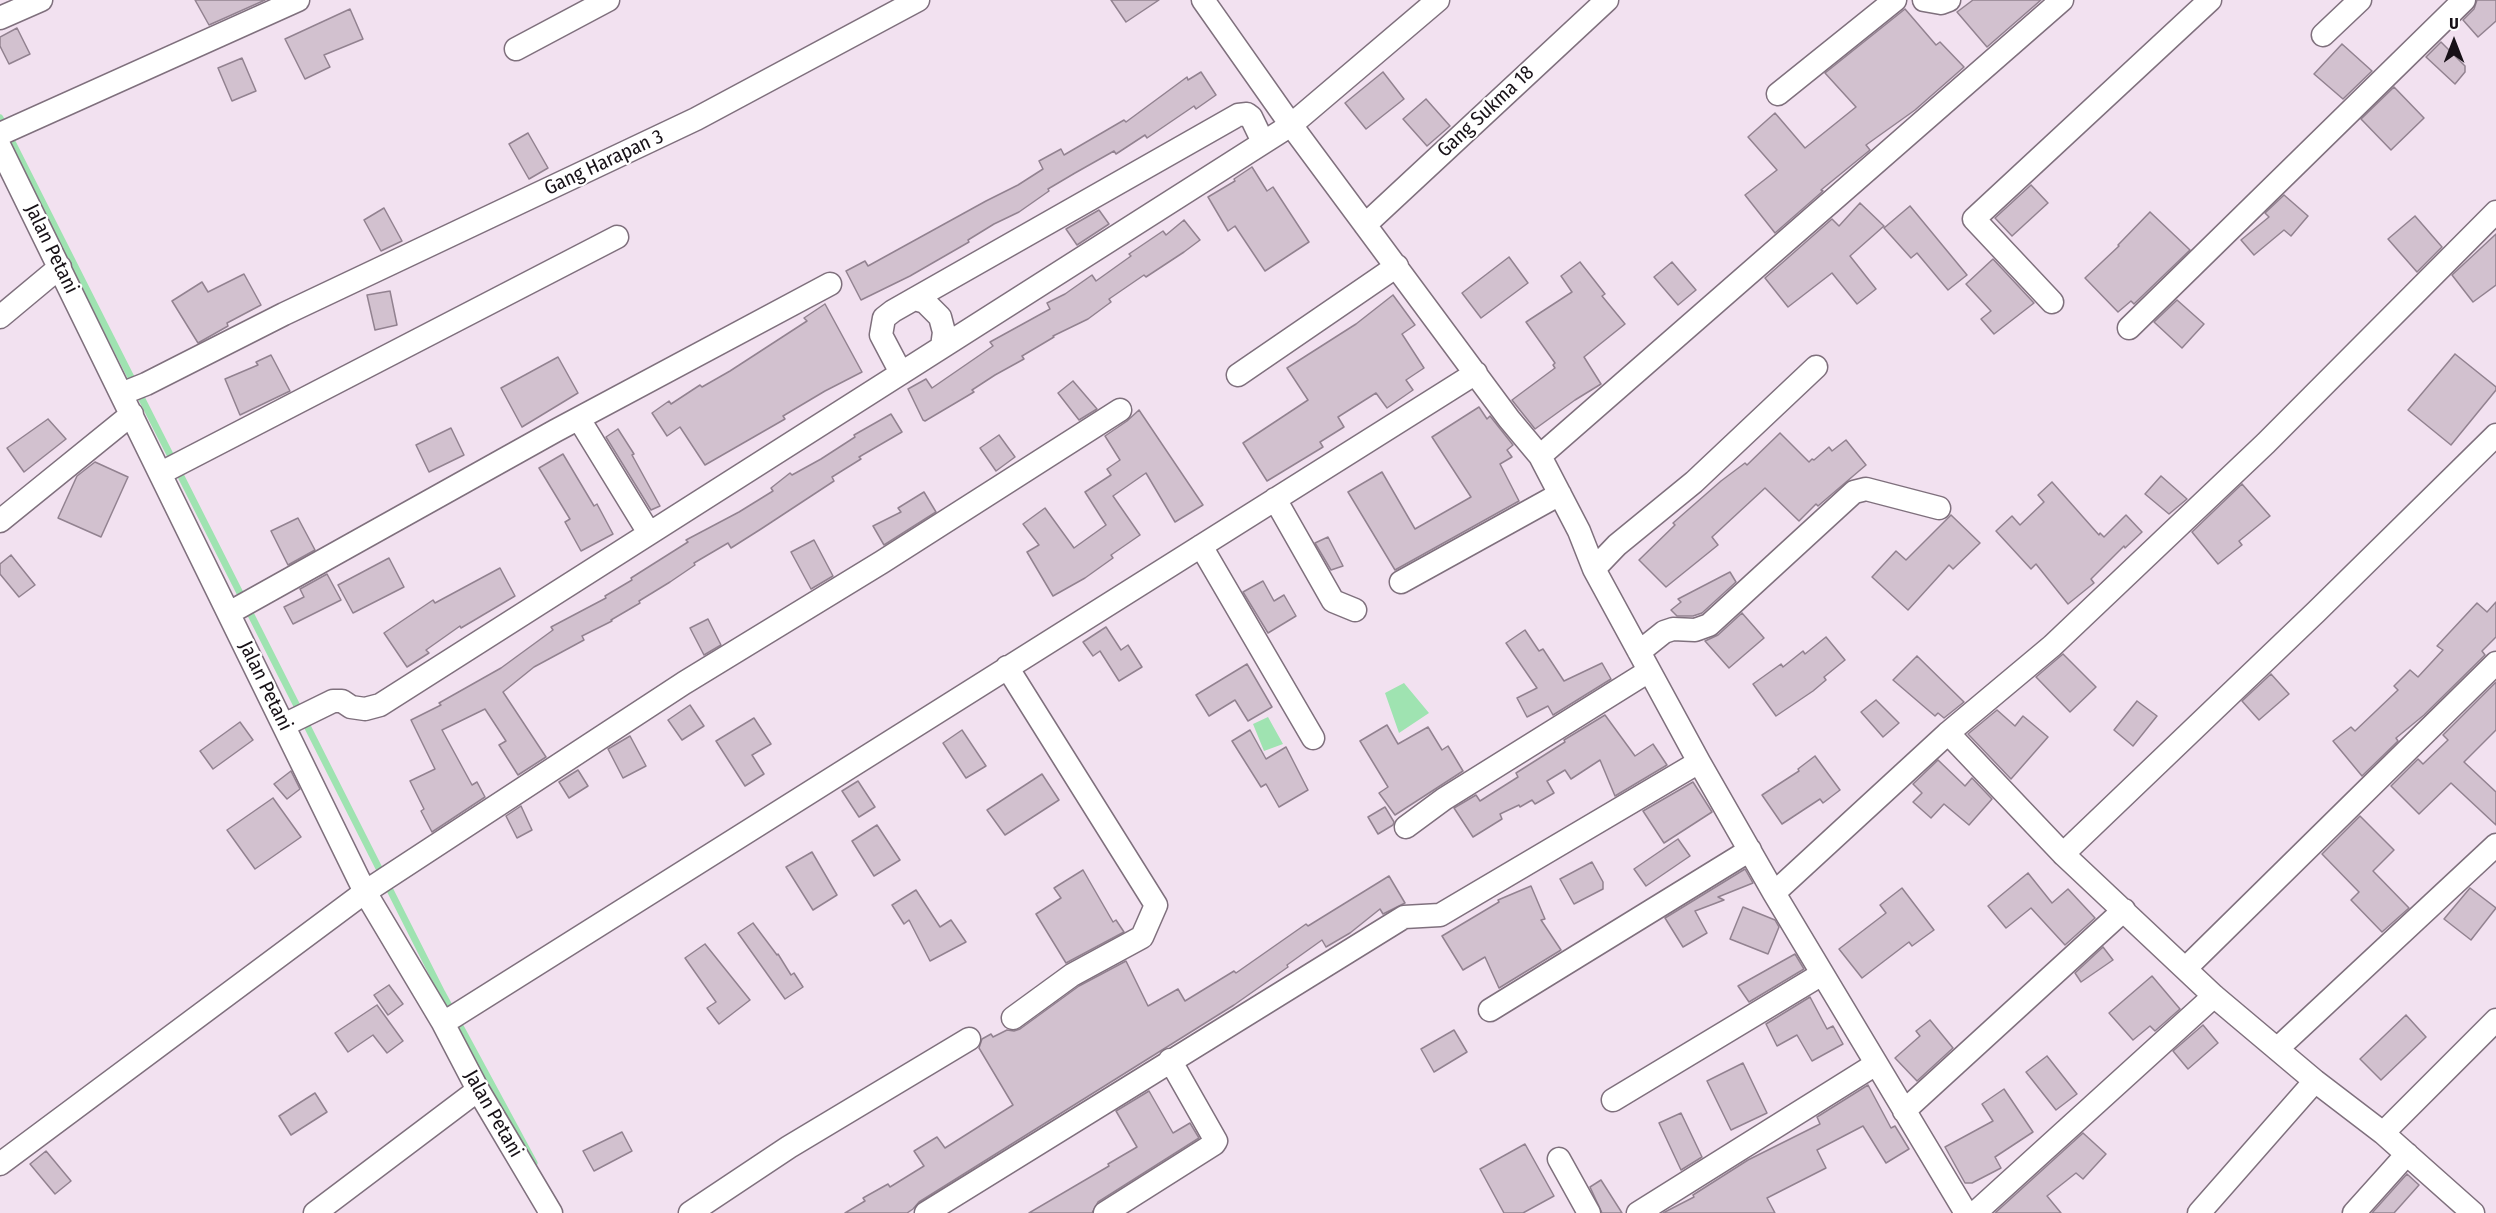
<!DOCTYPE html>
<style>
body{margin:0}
#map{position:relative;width:2496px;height:1213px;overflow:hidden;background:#f2e1f0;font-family:"Fira Sans Condensed",sans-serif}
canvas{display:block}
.north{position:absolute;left:2424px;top:12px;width:60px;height:60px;-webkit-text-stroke:4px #fff;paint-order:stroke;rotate:0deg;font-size:16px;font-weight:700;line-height:24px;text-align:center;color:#171117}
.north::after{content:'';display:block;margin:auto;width:21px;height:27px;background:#171117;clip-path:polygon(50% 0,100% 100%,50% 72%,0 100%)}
</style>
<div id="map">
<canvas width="2496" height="1213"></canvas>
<div class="north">U</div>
</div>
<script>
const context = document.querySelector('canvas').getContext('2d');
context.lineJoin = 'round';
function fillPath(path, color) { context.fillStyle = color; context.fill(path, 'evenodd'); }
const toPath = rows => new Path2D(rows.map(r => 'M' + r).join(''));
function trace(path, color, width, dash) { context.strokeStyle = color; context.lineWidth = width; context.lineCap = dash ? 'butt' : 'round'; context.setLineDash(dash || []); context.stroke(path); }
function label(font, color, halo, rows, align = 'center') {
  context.font = font + ' "Fira Sans Condensed",sans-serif'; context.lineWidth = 4.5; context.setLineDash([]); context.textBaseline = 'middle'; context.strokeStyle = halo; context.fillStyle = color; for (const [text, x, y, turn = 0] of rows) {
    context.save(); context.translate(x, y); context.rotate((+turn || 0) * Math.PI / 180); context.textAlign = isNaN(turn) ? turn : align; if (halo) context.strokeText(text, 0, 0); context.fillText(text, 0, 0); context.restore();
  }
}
const water = toPath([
 [1404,683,1429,713,1399,733,1385,693],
 [1268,717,1283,744,1264,751,1253,724]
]);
const stream = toPath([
 [0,118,442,993,534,1163]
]);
const building = toPath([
 [195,0,265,0,209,25,195,0],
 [1111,0,1159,0,1126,22,1111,0],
 [1973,0,2041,0,1987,47,1957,12,1973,0],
 [2477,0,2496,0,2496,21,2478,37,2463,20,2474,9,2477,0],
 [350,9,363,39,324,55,330,67,305,79,285,39,350,9],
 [1905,9,1936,45,1940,42,1964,67,1915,110,1866,145,1870,150,1821,190,1823,191,1775,233,1745,195,1777,170,1748,137,1775,113,1805,148,1856,107,1825,73,1905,9],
 [17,28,30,54,9,64,0,46,0,37,17,28],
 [2441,42,2465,66,2465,72,2455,84,2426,57,2441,42],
 [2342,44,2372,71,2343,99,2314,74,2342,44],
 [242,58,256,91,232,101,218,68,242,58],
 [1201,72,1216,95,1196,109,1194,106,1147,138,1145,135,1116,154,1114,151,1075,173,1048,189,1049,191,1019,212,994,224,968,240,969,242,910,276,861,300,846,271,865,261,868,266,986,201,1018,185,1043,169,1039,161,1061,149,1064,155,1124,120,1126,122,1187,77,1188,80,1201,72],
 [1383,72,1404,99,1366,129,1345,103,1383,72],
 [2394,87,2424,118,2391,150,2361,119,2394,87],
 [1426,99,1450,126,1427,146,1403,119,1426,99],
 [528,133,548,168,529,179,509,144,528,133],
 [1252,167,1267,191,1273,187,1309,242,1265,271,1235,226,1228,231,1208,197,1235,181,1234,179,1252,167],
 [2031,185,2048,203,2012,236,1995,218,2031,185],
 [2284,195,2308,216,2291,236,2284,230,2254,255,2241,240,2269,217,2265,213,2284,195],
 [1860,203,1884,226,1850,256,1876,289,1857,304,1832,273,1788,307,1765,278,1832,219,1839,226,1860,203],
 [1910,206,1967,275,1948,290,1917,253,1911,258,1884,228,1910,206],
 [384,208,402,241,381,251,364,220,384,208],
 [1099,210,1109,224,1077,245,1066,229,1099,210],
 [2150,212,2190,250,2134,304,2131,301,2118,312,2085,278,2119,246,2118,245,2150,212],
 [2415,216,2442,247,2417,272,2388,239,2415,216],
 [1184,220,1200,240,1184,252,1146,277,1144,275,1109,299,1111,302,1088,319,1053,336,1054,337,1022,356,1024,359,995,375,972,390,974,392,925,421,923,420,908,389,926,379,932,388,993,346,990,342,1050,309,1047,303,1065,294,1092,275,1096,281,1131,256,1129,254,1163,231,1166,235,1184,220],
 [2496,234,2496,285,2473,302,2452,275,2496,234],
 [1509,257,1528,283,1481,318,1462,293,1509,257],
 [1993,259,2034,303,1994,334,1981,319,1991,311,1966,284,1993,259],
 [1580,262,1605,294,1602,296,1625,324,1584,357,1601,384,1575,400,1535,429,1512,400,1555,368,1553,365,1555,363,1526,322,1572,292,1561,276,1580,262],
 [1672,262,1696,290,1678,305,1654,277,1672,262],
 [244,274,261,305,227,323,228,326,198,343,172,301,202,282,208,292,244,274],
 [390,291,397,325,375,330,367,295,390,291],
 [1393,295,1415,325,1402,334,1424,368,1406,380,1413,390,1387,408,1376,393,1338,417,1344,427,1320,442,1323,447,1267,481,1243,443,1308,400,1287,368,1356,324,1393,295],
 [2177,300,2204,324,2182,348,2154,322,2177,300],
 [825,304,862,372,825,391,783,416,785,419,705,465,680,427,667,436,652,413,669,401,671,404,700,385,702,387,730,371,807,321,804,318,825,304],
 [2455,354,2496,387,2496,390,2451,445,2408,410,2455,354],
 [271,355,290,391,240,415,225,379,258,365,256,362,271,355],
 [558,357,578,393,522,427,501,388,558,357],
 [1073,381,1097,409,1079,420,1058,393,1073,381],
 [1479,407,1487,419,1490,416,1513,445,1507,450,1512,457,1500,464,1519,501,1395,570,1348,492,1382,472,1415,529,1471,497,1432,437,1479,407],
 [1139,410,1203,505,1175,522,1146,473,1113,496,1140,535,1111,555,1113,558,1085,578,1053,596,1027,552,1039,545,1023,524,1045,508,1074,548,1106,525,1085,492,1111,475,1107,469,1120,460,1105,436,1127,421,1139,410],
 [891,414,902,432,859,457,861,459,832,477,834,481,761,529,731,548,728,543,694,563,695,565,670,582,639,601,640,603,611,620,612,621,582,636,584,640,534,667,503,692,546,757,518,775,499,745,506,741,485,709,442,730,472,785,477,782,485,797,432,832,421,811,424,809,410,781,435,769,411,720,441,705,439,703,501,668,553,630,551,627,606,598,605,596,632,580,631,578,688,542,686,540,739,512,773,491,771,488,790,473,792,475,821,459,855,437,854,435,891,414],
 [48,419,66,439,24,472,7,448,48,419],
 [451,428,464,455,429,472,416,445,451,428],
 [618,429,634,454,632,455,660,506,651,510,606,437,618,429],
 [1780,433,1809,462,1812,459,1814,460,1829,447,1832,451,1846,440,1866,465,1818,506,1816,504,1799,521,1765,488,1712,537,1718,545,1666,587,1639,560,1675,525,1673,523,1721,481,1745,463,1747,465,1780,433],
 [999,435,1015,457,996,471,980,448,999,435],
 [563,454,594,506,597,504,613,534,581,551,565,522,570,519,539,468,563,454],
 [95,462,128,477,101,537,58,518,77,476,95,462],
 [2161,476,2187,499,2169,514,2145,494,2161,476],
 [2052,482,2099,535,2100,533,2104,537,2126,515,2142,532,2125,548,2124,546,2091,579,2094,583,2068,604,2036,564,2031,569,1996,531,2012,516,2020,525,2044,502,2038,495,2052,482],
 [2242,484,2270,516,2239,541,2242,545,2218,564,2192,532,2242,484],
 [924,492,936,512,884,545,873,526,901,512,898,508,924,492],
 [1951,515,1980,543,1953,569,1949,565,1908,610,1872,577,1896,551,1906,560,1951,515],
 [298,518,315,550,288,565,271,531,298,518],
 [1328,537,1343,566,1331,570,1315,543,1328,537],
 [814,540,833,576,811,589,791,552,814,540],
 [11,555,35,585,19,597,0,574,0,564,11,555],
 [389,558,404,587,353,613,338,585,389,558],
 [500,568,515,596,461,628,460,626,426,650,429,653,407,667,384,633,433,600,435,603,500,568],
 [1730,572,1736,582,1702,613,1693,616,1677,616,1671,610,1681,602,1678,599,1730,572],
 [327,574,341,600,293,624,284,607,304,597,300,589,327,574],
 [1263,581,1274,601,1284,595,1296,616,1268,633,1243,592,1263,581],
 [2496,602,2496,637,2482,651,2485,655,2424,715,2396,738,2398,741,2362,776,2333,741,2351,727,2355,731,2398,690,2394,686,2410,670,2418,677,2443,650,2437,646,2477,603,2487,612,2496,602],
 [1742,613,1764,638,1729,668,1705,641,1718,635,1742,613],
 [708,619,721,645,704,655,690,628,708,619],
 [1106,627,1121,650,1128,645,1142,667,1119,681,1100,651,1093,656,1083,642,1106,627],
 [1525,630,1539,651,1543,649,1564,681,1602,663,1611,679,1553,715,1548,706,1527,717,1517,698,1537,688,1506,643,1525,630],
 [1826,637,1845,660,1824,677,1826,680,1813,691,1776,716,1753,684,1781,664,1783,667,1803,651,1805,654,1826,637],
 [2063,654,2096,687,2070,712,2036,677,2063,654],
 [1917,656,1964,702,1944,718,1938,713,1935,716,1893,680,1917,656],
 [1247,664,1272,707,1248,721,1235,700,1209,716,1196,695,1247,664],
 [2271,674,2289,694,2259,720,2242,701,2271,674],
 [2496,682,2496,730,2464,762,2496,792,2496,825,2451,783,2419,814,2391,786,2418,759,2423,764,2448,740,2443,735,2496,682],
 [1876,700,1899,723,1883,737,1861,712,1876,700],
 [2137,701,2157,716,2133,746,2114,730,2137,701],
 [690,705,704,726,682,740,668,720,690,705],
 [1997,710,2015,726,2023,716,2048,737,2011,779,1968,734,1997,710],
 [1605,715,1635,756,1653,744,1667,765,1615,796,1600,760,1571,779,1565,770,1547,781,1554,793,1535,804,1532,800,1520,807,1519,805,1500,814,1502,819,1473,837,1454,808,1476,795,1480,801,1518,777,1516,773,1565,742,1564,740,1605,715],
 [754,718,771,744,752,755,764,774,745,786,716,741,754,718],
 [240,722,253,740,213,769,200,751,240,722],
 [1387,725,1398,744,1428,727,1442,750,1448,746,1463,771,1395,815,1379,793,1388,787,1360,741,1387,725],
 [962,730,986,766,966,778,943,743,962,730],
 [1250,730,1266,759,1286,747,1308,790,1279,807,1266,784,1261,787,1232,741,1250,730],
 [630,736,646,766,623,778,608,749,630,736],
 [1815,756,1840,790,1823,803,1820,799,1782,824,1762,795,1799,771,1798,769,1815,756],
 [1938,760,1965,786,1972,778,1992,799,1969,825,1944,804,1931,818,1913,802,1922,793,1913,784,1938,760],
 [578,770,588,786,569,798,559,782,578,770],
 [291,771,300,789,287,799,274,784,291,771],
 [1042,774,1059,800,1005,835,987,810,1042,774],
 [858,781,875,807,859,817,842,791,858,781],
 [1693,782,1712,812,1664,843,1643,811,1693,782],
 [273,798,301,837,255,869,227,830,273,798],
 [521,806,532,830,517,838,506,816,521,806],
 [1385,807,1394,822,1393,825,1378,834,1368,817,1385,807],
 [2360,816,2394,850,2373,871,2409,908,2382,932,2351,900,2359,892,2322,854,2360,816],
 [877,825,900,860,874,876,852,841,877,825],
 [1678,839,1690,856,1646,886,1634,869,1678,839],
 [812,852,837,895,813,910,786,867,812,852],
 [1592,862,1603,882,1603,889,1574,904,1560,879,1592,862],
 [1745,869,1753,883,1718,897,1724,900,1695,911,1707,933,1683,947,1665,918,1745,869],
 [1083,870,1113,922,1116,920,1124,932,1066,963,1036,914,1061,898,1054,888,1083,870],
 [2028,873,2052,903,2068,889,2095,918,2065,945,2031,908,2006,928,1988,906,2028,873],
 [1389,876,1405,903,1383,914,1380,909,1350,933,1326,947,1322,940,1287,965,1288,967,1234,1005,919,1202,913,1209,907,1213,845,1213,865,1201,863,1198,888,1184,890,1187,924,1166,914,1151,937,1137,945,1148,1013,1105,979,1048,982,1039,991,1034,993,1037,1007,1030,1014,1031,1020,1029,1079,986,1126,961,1148,1006,1178,989,1185,1001,1234,971,1236,973,1306,924,1308,926,1389,876],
 [1531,886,1545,919,1541,920,1561,950,1499,988,1485,957,1463,970,1442,936,1499,902,1498,900,1531,886],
 [1902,888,1934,930,1912,946,1909,942,1862,978,1839,949,1886,913,1880,905,1902,888],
 [2470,888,2496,908,2471,940,2444,919,2470,888],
 [916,890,940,927,951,920,966,942,930,961,909,920,904,924,892,905,916,890],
 [1743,907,1775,920,1779,927,1768,954,1730,939,1743,907],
 [753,923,777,955,778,954,791,975,794,973,803,987,785,999,738,933,753,923],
 [705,944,750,1000,719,1024,707,1008,716,1002,685,958,705,944],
 [2103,947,2113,960,2081,982,2075,973,2103,947],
 [1795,954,1804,969,1749,1002,1738,986,1795,954],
 [2152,976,2180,1009,2155,1031,2150,1026,2133,1040,2109,1013,2152,976],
 [389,985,403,1004,388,1015,374,995,389,985],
 [1810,997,1827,1029,1833,1026,1843,1044,1812,1061,1797,1035,1777,1046,1766,1024,1810,997],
 [377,1005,403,1041,387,1053,373,1035,348,1052,335,1033,377,1005],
 [2406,1015,2426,1037,2381,1080,2360,1059,2406,1015],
 [1930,1020,1953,1048,1917,1081,1895,1058,1920,1036,1916,1031,1930,1020],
 [2203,1025,2218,1043,2188,1069,2173,1051,2203,1025],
 [1454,1030,1467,1052,1434,1072,1421,1049,1454,1030],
 [2047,1056,2077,1094,2056,1110,2026,1072,2047,1056],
 [1743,1063,1767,1113,1731,1130,1707,1081,1743,1063],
 [1868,1085,1891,1128,1895,1126,1909,1149,1886,1163,1863,1126,1817,1150,1826,1168,1767,1198,1775,1213,1663,1213,1694,1197,1693,1195,1748,1160,1820,1124,1817,1117,1868,1085],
 [2004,1089,2033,1132,1995,1157,2001,1168,1972,1183,1965,1183,1945,1147,1993,1121,1982,1104,2004,1089],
 [1149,1091,1173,1133,1190,1123,1199,1138,1098,1202,1092,1213,1029,1213,1109,1166,1108,1164,1137,1147,1116,1111,1149,1091],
 [315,1093,327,1112,291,1135,279,1116,315,1093],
 [1681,1113,1702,1157,1681,1170,1659,1123,1681,1113],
 [622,1132,632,1151,594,1171,583,1151,622,1132],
 [2083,1133,2106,1154,2083,1179,2076,1173,2047,1196,2061,1213,1995,1213,2083,1133],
 [1525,1144,1554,1196,1523,1213,1504,1213,1480,1169,1525,1144],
 [46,1151,71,1181,55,1194,30,1164,46,1151],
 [2407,1174,2419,1185,2394,1213,2372,1213,2407,1174],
 [1601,1180,1622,1213,1602,1213,1590,1187,1601,1180]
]);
const minor = toPath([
 [1203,0,1291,125,1509,419,1540,456,1579,531,1594,569,1699,762,1774,893,1966,1213],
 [1924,0,1941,3,1949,0],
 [0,18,41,0],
 [2323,35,2360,0],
 [516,49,608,0],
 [1778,94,1895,0],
 [0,134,298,0],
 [0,147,365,892,442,1021,478,1090,551,1213],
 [1365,225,1607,0],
 [914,299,925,302,940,317,944,332,942,347],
 [2052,302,1974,219,2210,0],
 [0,317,60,267],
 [2129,328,2464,0],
 [901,373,881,335,884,318,893,311,1238,115,1247,114,1251,117,1263,142],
 [1238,375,1397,266],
 [121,394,146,384,284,314,696,119,918,0],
 [579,419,649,533],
 [1540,456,2062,0],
 [161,473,617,237],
 [1275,499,1333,601,1355,610],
 [0,521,132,414],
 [1201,546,1313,738],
 [1594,569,1617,545,1694,482,1816,367],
 [1401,582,1560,494],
 [229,613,555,431,830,284],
 [1639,652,1664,632,1673,629,1695,630,1709,625,1854,492,1866,489,1939,508],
 [1007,667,1156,905,1142,937,1072,975,1013,1018],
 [284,725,333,701,342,701,351,707,365,709,380,705,1291,125,1438,0],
 [1948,733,2052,646,2266,443,2496,212],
 [1406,827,1444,799,1649,671],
 [2063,854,2316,612,2496,435],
 [1774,893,1948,733,2063,854,2214,996,2315,1081,2383,1133,2473,1213],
 [2186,968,2496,663],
 [1490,1010,1750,850],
 [442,1021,453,1017,1476,373],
 [2277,1049,2496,845],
 [1613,1100,1822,974],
 [1904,1111,2124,910],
 [2383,1133,2496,1020],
 [1559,1159,1589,1213],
 [0,1164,365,892,684,683,882,562,1120,410],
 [315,1213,478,1090],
 [690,1213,789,1147,969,1039],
 [926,1213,1404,917,1440,915,1699,762],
 [1105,1213,1214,1144,1216,1141,1170,1060],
 [1638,1213,1876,1064],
 [1975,1213,2214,996],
 [2199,1213,2315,1081],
 [2354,1213,2407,1154]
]);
const streetNames = [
 ["Gang Sukma 18",1486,112,-43],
 ["Gang Harapan 3",604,163,-25],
 ["Jalan Petani",51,249,64],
 ["Jalan Petani",265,686,64],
 ["Jalan Petani",493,1114,60]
];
fillPath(water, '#9fe3b1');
trace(stream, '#9fe3b1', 7);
fillPath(building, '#d2c1cf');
trace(building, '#928290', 1.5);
trace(minor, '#7f707d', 25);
trace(minor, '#fff', 22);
label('20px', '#171117', '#fff', streetNames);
</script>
